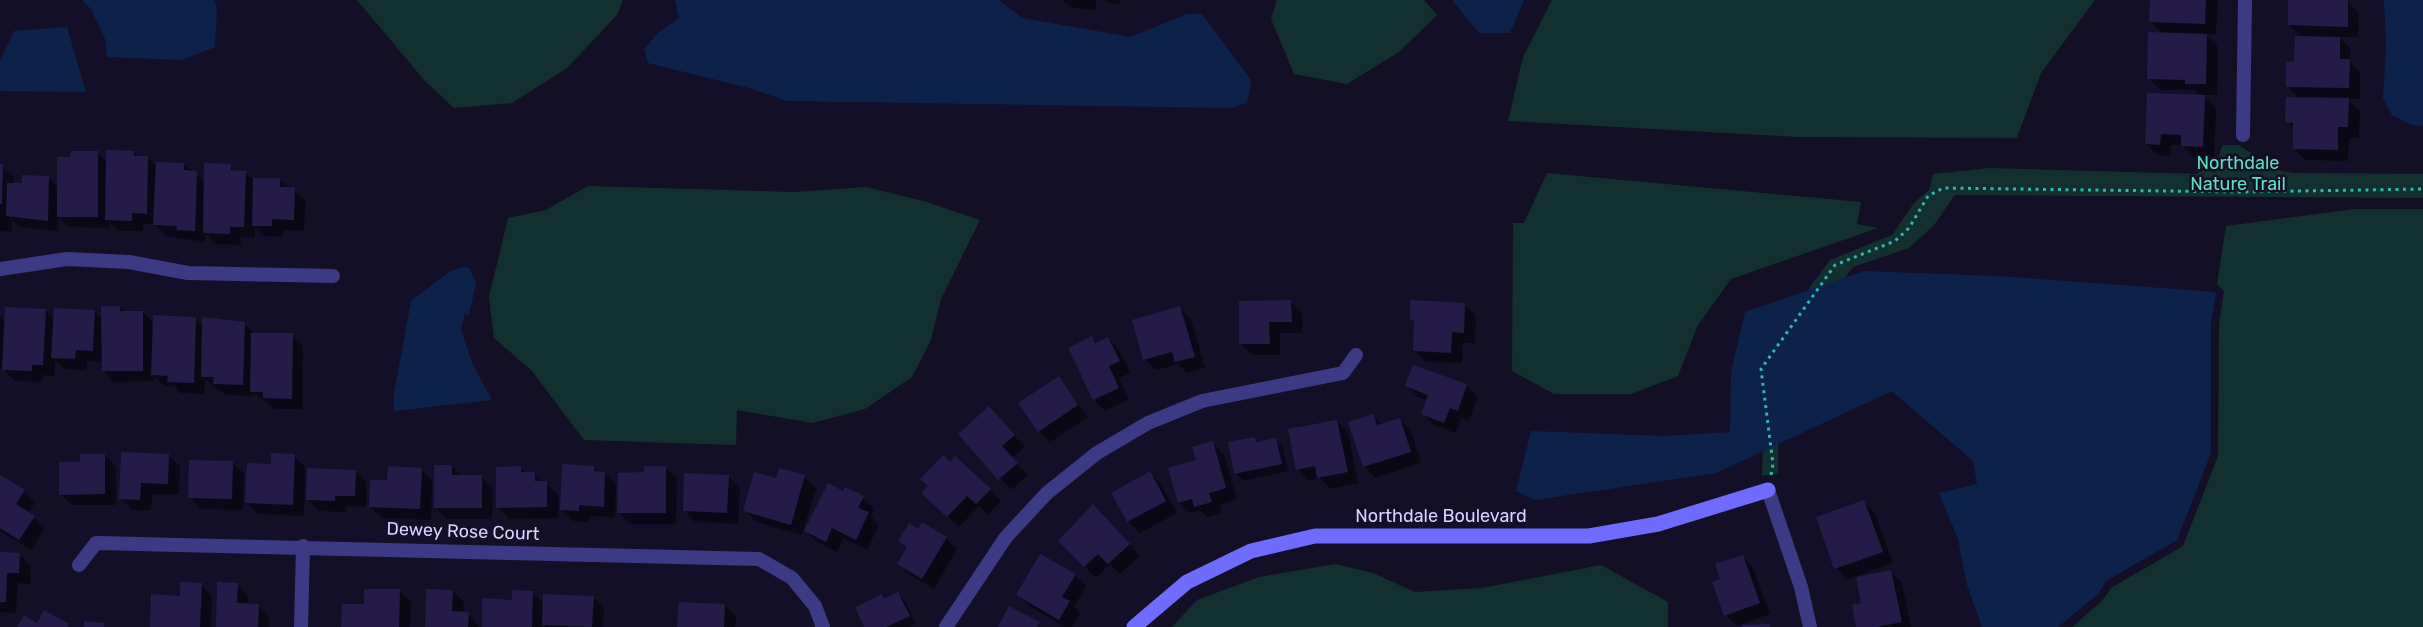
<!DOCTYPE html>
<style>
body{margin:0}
canvas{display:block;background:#130f26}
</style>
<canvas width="2423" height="627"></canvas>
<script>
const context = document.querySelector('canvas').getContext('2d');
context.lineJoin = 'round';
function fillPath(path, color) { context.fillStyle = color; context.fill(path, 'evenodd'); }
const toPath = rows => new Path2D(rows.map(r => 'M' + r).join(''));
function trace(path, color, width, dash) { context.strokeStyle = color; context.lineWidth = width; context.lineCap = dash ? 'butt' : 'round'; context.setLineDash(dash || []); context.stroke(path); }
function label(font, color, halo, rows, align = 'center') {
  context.font = font + ' Rubik,sans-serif'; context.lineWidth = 5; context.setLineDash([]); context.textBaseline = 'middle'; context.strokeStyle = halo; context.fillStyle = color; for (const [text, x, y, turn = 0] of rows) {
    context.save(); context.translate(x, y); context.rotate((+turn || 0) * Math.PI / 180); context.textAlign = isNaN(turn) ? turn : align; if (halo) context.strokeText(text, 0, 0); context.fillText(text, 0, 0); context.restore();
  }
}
const green = toPath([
 [357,0,623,0,617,15,567,68,512,103,454,108,425,81],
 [1277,0,1424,0,1437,15,1399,52,1347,84,1294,74,1271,19],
 [1552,0,2095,0,2041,73,2017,138,1798,137,1508,121,1523,57],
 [2223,145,2238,145,2255,155,2266,168,2293,173,2423,174,2423,198,1955,195,1934,225,1909,248,1853,267,1778,364,1778,473,1762,476,1763,439,1754,363,1830,260,1892,235,1914,203,1929,190,1933,174,1989,168,2197,174,2217,161],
 [1547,173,1861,202,1857,224,1878,228,1731,279,1698,325,1678,376,1631,394,1554,394,1512,371,1513,223,1524,223],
 [588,186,795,192,866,187,927,202,980,220,941,299,931,340,912,377,865,409,812,423,737,410,736,445,584,440,532,371,494,338,489,297,508,218,546,210],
 [2355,209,2423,209,2423,627,2072,627,2102,601,2111,588,2183,546,2218,456,2219,324,2224,291,2217,284,2226,226],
 [1335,564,1373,573,1415,592,1482,588,1601,565,1668,602,1668,627,1172,627,1197,600,1259,577]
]);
const water = toPath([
 [82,0,214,0,217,7,215,47,182,60,107,57,105,39,91,9],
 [675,0,999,0,1022,18,1131,37,1187,14,1202,14,1251,80,1247,103,1231,108,787,101,749,88,648,63,644,49,659,32,679,18],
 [1452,0,1524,0,1510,33,1479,33],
 [2384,0,2423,0,2423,126,2412,125,2392,115,2383,99,2386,46],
 [67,27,86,92,0,91,0,61,14,31],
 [464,267,469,268,476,283,469,315,465,313,461,330,473,365,492,400,394,411,394,393,411,301,449,272],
 [1864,271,1998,276,2216,292,2211,323,2211,453,2177,540,2106,581,2098,594,2058,627,1982,627,1967,585,1958,539,1939,493,1977,484,1973,461,1892,391,1716,473,1535,500,1516,491,1531,431,1664,436,1730,432,1731,372,1745,312]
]);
const shadow = toPath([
 [1062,0,1096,0,1096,10,1069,7],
 [1105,0,1121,0,1120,4,1109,3],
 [2151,0,2218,0,2216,34,2205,34,2218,47,2217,95,2202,95,2216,108,2214,158,2194,157,2182,145,2171,145,2171,156,2158,155,2146,144,2200,96,2194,90,2160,90,2149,78,2163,34,2150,21],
 [2290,0,2340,0,2348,2,2359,13,2358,37,2338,37,2351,49,2350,62,2360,72,2360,99,2348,99,2360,111,2359,138,2349,138,2348,161,2305,160,2294,148,2295,130,2287,122,2299,98,2287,86,2302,37,2289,25],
 [133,152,139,158,148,158,157,167,183,164,205,181,230,165,237,172,245,172,255,182,280,180,306,200,304,230,283,230,282,237,265,236,255,227,255,238,241,237,241,245,215,244,206,234,205,242,166,236,155,224,143,224,143,231,118,231,109,222,109,228,69,227,59,217,58,231,19,227,12,220,12,232,0,231,0,166,14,177,14,185,23,185,49,178,58,187,72,158,98,153,107,163],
 [1291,302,1302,313,1302,333,1280,333,1280,355,1252,355,1241,344],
 [1464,304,1476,315,1475,343,1463,343,1462,363,1426,362,1414,351,1415,324,1411,319],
 [119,307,125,312,143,312,154,324,195,318,204,326,204,319,222,319,226,323,244,324,255,334,292,335,303,346,302,409,275,409,254,393,254,396,226,395,205,379,204,394,180,393,174,386,164,386,154,376,154,381,114,382,103,370,103,362,87,361,86,370,64,369,55,360,54,376,43,375,42,382,15,381,3,369,0,369,0,378,0,317,6,322,45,310,55,320,94,311,103,320],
 [1179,308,1191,319,1205,368,1187,373,1178,364,1156,370,1145,359],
 [1092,338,1097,343,1108,338,1119,350,1130,373,1119,378,1129,399,1105,411,1094,400],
 [1414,366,1467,386,1478,397,1469,421,1461,418,1456,433,1434,425,1423,414,1428,401,1418,397,1407,386],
 [1058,378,1088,417,1050,442,1039,431],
 [1372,415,1382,425,1400,420,1411,431,1421,463,1375,478,1364,466],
 [1000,420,1025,447,1012,458,1028,475,1011,490,960,435],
 [1337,421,1348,432,1358,483,1330,489,1320,478,1309,481,1297,469],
 [1254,439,1259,443,1276,440,1283,448,1288,471,1243,481,1235,473],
 [1212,442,1224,454,1237,499,1220,504,1222,513,1207,517,1200,510,1190,513,1179,502,1198,461],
 [105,455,116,467,116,505,72,505,60,494,81,464],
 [168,455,180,466,179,494,152,494,151,510,132,510,121,498],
 [294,456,305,467,304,516,258,514,247,503,272,466],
 [233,463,244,474,243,510,200,509,189,497],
 [452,466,462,477,481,477,493,488,492,519,447,519,436,508],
 [593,467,599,473,605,473,616,485,615,517,589,516,589,522,573,521,561,510],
 [665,467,677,478,676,524,630,524,619,513,645,474],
 [521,468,527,474,534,474,558,494,558,518,509,519,498,507],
 [421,469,432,480,431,520,382,518,370,507,388,482],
 [355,471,366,482,366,507,346,506,346,512,319,511,308,500],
 [1150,473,1161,484,1177,513,1140,533,1128,521,1113,493],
 [728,476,740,488,738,524,695,522,684,510],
 [0,477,24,491,35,503,28,513,45,528,31,550,0,531],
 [804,477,816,488,802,535,756,522,745,510,777,480],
 [990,490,1001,501,988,515,979,506,959,527,934,504],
 [844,493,863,498,874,509,871,516,879,525,867,550,843,538,837,552,817,542,806,531],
 [1864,502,1875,513,1893,563,1847,580,1836,568,1818,518],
 [1104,517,1140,556,1120,574,1110,564,1096,578,1060,541],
 [919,531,946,538,957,549,934,589,910,575,899,564,908,549,900,541],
 [0,553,19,554,31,566,30,584,18,583,16,613,0,612],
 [1742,556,1753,568,1770,614,1737,626,1725,615,1722,580],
 [1891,572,1902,583,1911,627,1857,627,1863,604],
 [1075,575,1086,586,1074,607,1080,614,1072,627,1065,627,1029,606,1018,595],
 [201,584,212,596,211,627,151,627,181,597],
 [237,584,248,596,248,605,258,605,269,617,269,627,217,627],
 [399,590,411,602,410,627,343,627,365,606],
 [453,591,464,602,463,613,468,613,479,627,426,627],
 [532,592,544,604,593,597,604,608,603,627,546,627,543,624,543,627,483,627,513,601],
 [898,594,905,601,916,624,909,627,866,627,882,596,885,600],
 [725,605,736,616,735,627,679,627]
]);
const building = toPath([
 [2150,0,2206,0,2205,24,2149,22],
 [2288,0,2348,0,2348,27,2288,25],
 [2148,32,2207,34,2206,84,2185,84,2185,80,2147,79],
 [2295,36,2340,37,2340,59,2350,59,2349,88,2286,87,2286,61,2294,62],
 [2147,93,2205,95,2203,147,2181,146,2181,135,2161,134,2160,145,2145,144],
 [2286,97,2349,98,2348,127,2338,127,2338,150,2293,149,2293,123,2285,122],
 [106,150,134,151,134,156,148,156,147,214,132,213,132,221,105,220],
 [71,151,98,151,98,217,57,217,57,157,70,157],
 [156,162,184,163,184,170,197,171,195,231,176,230,177,226,153,225],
 [204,163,231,164,231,170,246,171,244,227,230,227,230,234,203,233],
 [0,164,3,164,2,204,0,204],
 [22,175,49,176,48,221,6,216,7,183,22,183],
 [253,178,280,178,280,187,295,187,294,220,272,219,272,226,252,226],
 [1291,300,1292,322,1269,322,1270,344,1239,344,1239,301],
 [1410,300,1465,303,1464,333,1452,332,1451,353,1413,351,1414,320,1410,320],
 [101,306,120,306,120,311,143,311,143,371,102,371],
 [1180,306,1195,357,1175,362,1172,352,1143,360,1132,320],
 [5,307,46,309,43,365,32,365,32,371,2,370],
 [54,308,95,310,93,351,76,350,75,359,51,358],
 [153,315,196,317,194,383,167,382,168,376,151,375],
 [202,317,245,322,243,385,213,384,214,377,201,377],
 [251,333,293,333,292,399,263,398,263,392,250,392],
 [1092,336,1095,343,1108,337,1120,361,1109,366,1119,388,1093,400,1068,348],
 [1413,365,1467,384,1458,411,1450,408,1444,423,1421,414,1428,395,1405,386],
 [1059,376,1078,405,1038,432,1018,403],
 [989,406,1015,435,1002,446,1018,463,998,480,958,434],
 [1373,414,1377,425,1400,418,1411,452,1363,467,1348,422],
 [1337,420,1348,472,1317,478,1315,466,1296,470,1288,429],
 [1255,437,1256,442,1276,438,1282,464,1234,474,1228,442],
 [1213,441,1226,488,1209,493,1212,502,1194,507,1192,499,1178,503,1168,468,1196,460,1192,447],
 [121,452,169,454,168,484,141,483,140,500,119,499],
 [271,453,295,454,293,505,245,503,247,463,271,464],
 [80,454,105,454,105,494,59,495,59,462,80,462],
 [943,455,950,462,955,456,991,489,976,504,967,496,947,517,921,493,928,486,920,479],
 [189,460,233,461,232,499,188,498],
 [562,464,594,466,594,471,605,472,604,507,579,505,579,511,560,510],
 [434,465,452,465,452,475,482,475,482,508,434,508],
 [388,466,422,468,420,509,369,507,370,480,387,480],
 [521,466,521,472,535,472,535,481,547,481,547,507,496,508,496,467],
 [644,466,666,466,666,513,617,513,618,473,644,472],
 [307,468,356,470,355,496,335,496,335,501,306,500],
 [779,468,805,475,791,525,743,511,754,472,776,478],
 [1150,471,1166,501,1127,522,1111,493],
 [684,473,729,475,727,513,683,511],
 [0,475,25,490,16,504,35,516,19,540,0,528],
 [828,483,843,491,845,487,864,496,858,508,869,512,856,540,832,528,826,542,804,531],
 [1864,500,1883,552,1834,569,1816,517],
 [1093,504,1130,544,1108,564,1098,554,1084,567,1058,541],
 [922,522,947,537,922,579,897,564,907,547,898,541,909,523,918,529],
 [0,552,20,553,19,573,7,573,6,602,0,602],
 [1040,554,1076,574,1062,597,1070,601,1059,620,1016,595],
 [1743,555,1760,603,1724,616,1712,582,1720,579,1715,564],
 [1891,570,1902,622,1877,627,1856,627,1852,605,1861,603,1856,577],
 [180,582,202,583,200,627,150,627,151,594,180,596],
 [217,582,238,583,237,603,259,604,258,627,216,627],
 [364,589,400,589,399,627,341,627,342,604,364,604],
 [426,589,453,590,452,611,469,612,468,627,425,627],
 [512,590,533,591,532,627,482,627,482,598,512,600],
 [898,592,910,616,886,627,864,627,855,607,882,594,884,599],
 [543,594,594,596,592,627,542,625],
 [679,602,725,604,724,627,677,627],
 [1009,606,1040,622,1037,627,998,627],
 [44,610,69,624,67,627,17,627,24,615,37,623],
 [84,621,105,623,104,627,84,627],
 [1770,624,1770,627,1742,627,1742,625]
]);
const path = toPath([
 [1771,475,1773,464,1761,369,1835,265,1895,241,1909,228,1928,196,1943,188,2239,192,2423,189]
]);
const street = toPath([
 [2243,135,2245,0],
 [0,269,67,259,129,262,188,273,333,276],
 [1768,490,1801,587,1810,627],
 [79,565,96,543,759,559,792,578,815,606,823,627],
 [301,627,303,546],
 [946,627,1006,537,1047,493,1097,453,1148,423,1202,401,1343,373,1356,355]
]);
const secondary = toPath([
 [1134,627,1187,582,1251,551,1315,536,1589,536,1658,524,1768,490]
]);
const parkNames = [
 ["Northdale",2238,164],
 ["Nature Trail",2238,185]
];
const streetNames = [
 ["Northdale Boulevard",1441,517],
 ["Dewey Rose Court",463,532,2]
];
fillPath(green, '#12302f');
fillPath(water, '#0c2248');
fillPath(shadow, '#0007');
fillPath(building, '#241b47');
trace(path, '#2fb8b0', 3, [3, 4.5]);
trace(street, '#3d3a85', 14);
trace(secondary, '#6f6bff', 15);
label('18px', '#5fe0c0', '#130f26', parkNames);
label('18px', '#d9d4ff', '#130f26', streetNames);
</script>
